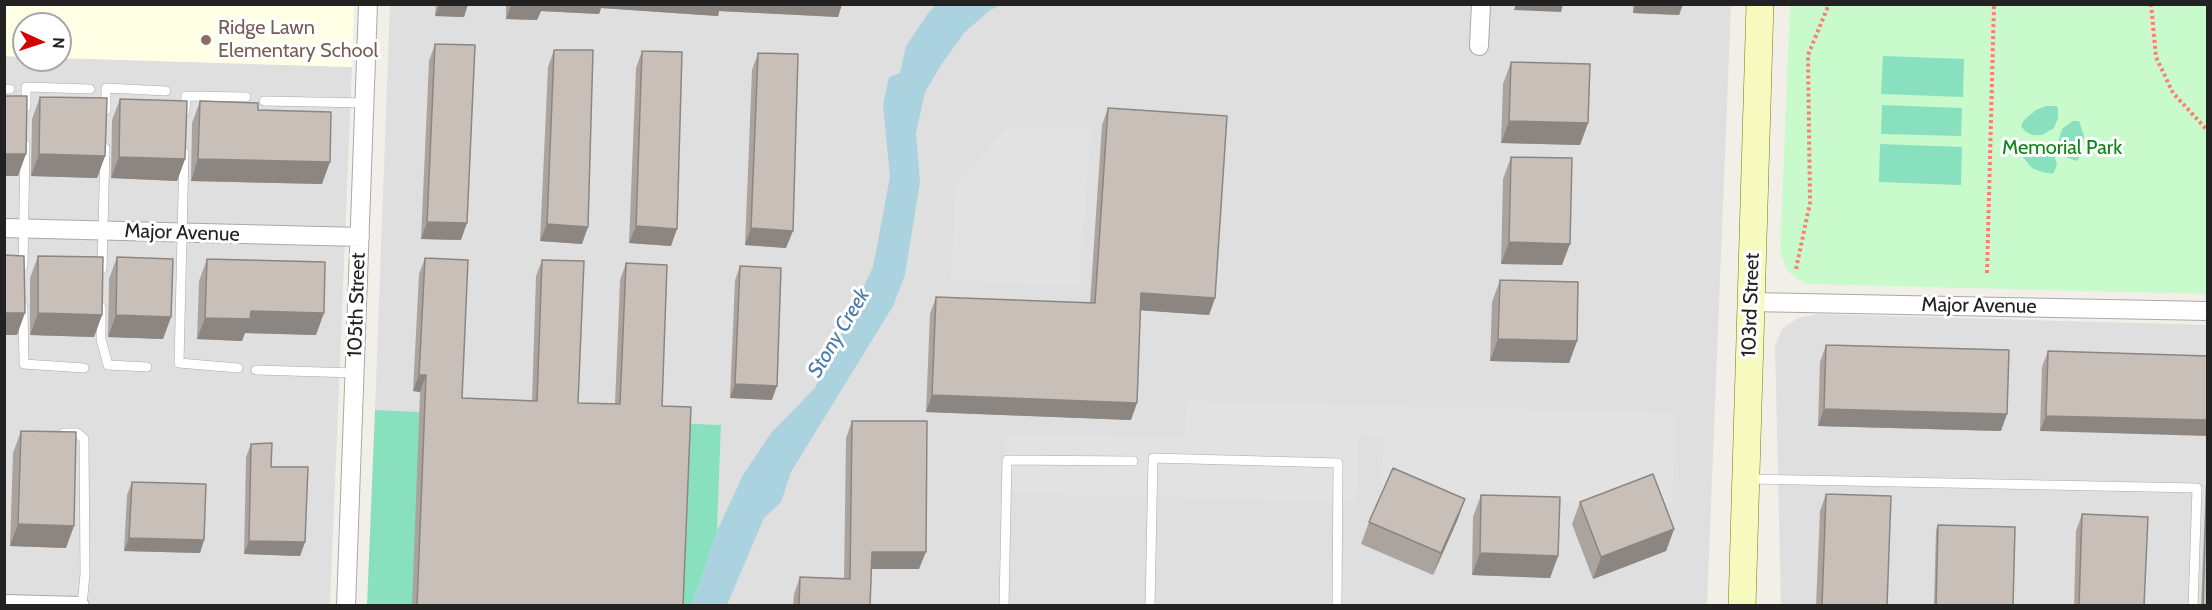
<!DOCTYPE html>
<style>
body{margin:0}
#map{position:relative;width:2212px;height:610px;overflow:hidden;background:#f2efe9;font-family:Cabin,sans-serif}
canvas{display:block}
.frame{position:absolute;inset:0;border:6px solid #222;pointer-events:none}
.north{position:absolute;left:12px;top:12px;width:60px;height:60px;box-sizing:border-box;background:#fff;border:2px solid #a7a7a7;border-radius:50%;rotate:93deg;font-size:16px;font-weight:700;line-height:24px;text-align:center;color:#222}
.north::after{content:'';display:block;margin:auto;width:21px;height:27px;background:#d40000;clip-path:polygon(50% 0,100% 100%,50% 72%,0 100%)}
</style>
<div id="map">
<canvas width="2212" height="610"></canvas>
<div class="frame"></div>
<div class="north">N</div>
</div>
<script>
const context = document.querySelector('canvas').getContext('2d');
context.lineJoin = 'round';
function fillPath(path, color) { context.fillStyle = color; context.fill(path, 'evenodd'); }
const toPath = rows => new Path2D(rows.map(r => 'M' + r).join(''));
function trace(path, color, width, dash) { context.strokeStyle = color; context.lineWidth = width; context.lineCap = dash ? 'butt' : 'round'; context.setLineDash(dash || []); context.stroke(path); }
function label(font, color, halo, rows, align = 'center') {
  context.font = font + ' Cabin,sans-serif'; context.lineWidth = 6; context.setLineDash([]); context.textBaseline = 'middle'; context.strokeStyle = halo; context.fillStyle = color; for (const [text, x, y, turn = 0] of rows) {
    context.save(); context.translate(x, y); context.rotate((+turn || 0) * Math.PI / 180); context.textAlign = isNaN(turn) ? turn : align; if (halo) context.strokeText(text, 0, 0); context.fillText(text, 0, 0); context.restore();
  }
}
const residential = toPath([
 [390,5,1731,5,1707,605,692,605,717,531,721,425,375,410],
 [4,56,24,57,24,60,60,60,60,58,352,67,330,605,5,605],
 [1818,314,2207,325,2207,605,1781,605,1775,347,1782,329,1798,318]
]);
const education = toPath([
 [5,5,354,5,352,67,60,58,60,24,24,24,24,57,5,56]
]);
const park = toPath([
 [1790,5,2207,5,2207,294,1806,284,1795,277,1787,270,1780,251]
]);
const pitch = toPath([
 [1883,56,1964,59,1963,97,1881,94],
 [1882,105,1962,108,1961,136,1881,134],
 [2046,106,2057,106,2058,110,2058,118,2054,128,2042,135,2032,135,2025,131,2021,126,2024,120,2036,110],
 [2073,121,2079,121,2084,136,2082,152,2077,161,2066,157,2061,152,2058,143,2062,129],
 [2034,143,2045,144,2053,151,2057,165,2053,174,2042,172,2032,168,2022,156,2019,151,2026,145],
 [1880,144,1962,147,1961,185,1879,182],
 [375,410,721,425,717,531,692,605,367,606]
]);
const parking = toPath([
 [1006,128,1091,128,1079,286,951,280,956,186],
 [1186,401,1675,413,1673,504,1381,497,1383,436,1358,435,1356,502,1005,493,1006,434,1185,438]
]);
const water = toPath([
 [936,5,1002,5,990,10,964,33,943,62,925,92,916,133,920,182,905,275,893,306,791,472,781,502,764,518,727,605,692,605,717,531,743,475,771,433,815,388,873,267,890,177,883,105,889,77,900,73,906,46,929,12]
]);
const path = toPath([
 [2151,4,2156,57,2173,93,2208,131],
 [1796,269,1810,203,1808,55,1829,4],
 [1987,273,1994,4]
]);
const lane = toPath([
 [4,89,10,89],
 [264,101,365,103],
 [26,107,26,87,90,89],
 [106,110,106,88,166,91],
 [185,111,186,96,246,97],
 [184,152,179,363,238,368],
 [23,266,25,145],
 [102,269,105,148],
 [23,307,24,364,84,368],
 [101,307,101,339,108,365,147,367],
 [256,370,355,373],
 [64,433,77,433,84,439,85,574,82,606],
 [1748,479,2197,488,2193,606],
 [1004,606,1007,460,1133,461],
 [1150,606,1153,458,1338,463,1337,606]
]);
const street = toPath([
 [1479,46,1481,4],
 [4,228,360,237],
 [1751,302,2208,311],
 [4,604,80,606],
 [346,606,368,4]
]);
const secondary = toPath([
 [1742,606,1760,4]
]);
const wall = toPath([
 [436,4,468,4,464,17,435,16],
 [506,4,842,4,838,17,719,11,718,16,601,8,599,14,541,11,537,20,506,19],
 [1633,4,1683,4,1679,15,1633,13],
 [435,44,461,240,421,239,429,61],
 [554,50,582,244,540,241,548,67],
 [642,51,671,246,629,243,636,68],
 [758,53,786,248,745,245,752,70],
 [1511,62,1588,123,1580,145,1501,143,1503,84],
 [40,97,105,156,97,178,31,176,32,119],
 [120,99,185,159,177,181,111,178,112,120],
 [200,101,258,110,322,184,191,181,192,123],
 [1108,108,1215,298,1209,315,1141,310,1131,420,926,412,930,314,936,297,1090,303,1102,125],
 [1511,157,1562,265,1501,264,1503,179],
 [38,256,102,315,94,337,30,335,30,278],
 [117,257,171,317,163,339,108,337,109,279],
 [425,258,462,398,532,401,536,276,542,260,578,403,615,404,620,280,626,263,662,406,683,606,412,606,420,392,413,391,419,274],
 [207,259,316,335,245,333,242,341,197,339,199,281],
 [740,266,772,400,730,398,735,280],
 [1500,280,1577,341,1569,363,1490,361,1492,302],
 [1826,345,2001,431,1818,426,1820,362],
 [2048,351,2208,356,2040,431,2042,367],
 [852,421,919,569,871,569,870,606,793,606,794,594,800,577,844,578,846,438],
 [21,431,66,548,10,546,13,453],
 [251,444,271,467,305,542,300,556,244,554,246,457],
 [2207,476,2208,606,2201,606,2206,481],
 [132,482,204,540,200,553,124,551,127,495],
 [1826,494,1887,606,1816,606,1820,511],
 [1481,495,1558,556,1550,578,1472,575,1473,517],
 [1465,499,1457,521,1433,575,1361,544,1369,522],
 [1580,502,1674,529,1666,551,1593,579,1572,524],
 [2082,514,2144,606,2074,606,2076,531],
 [1938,525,2013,606,1934,606,1936,530]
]);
const shadedWall = toPath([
 [440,4,468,4,464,17,435,16],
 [540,4,842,4,838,17,719,11,718,16,601,8,599,14,541,11,537,20,506,19,511,5],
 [1516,4,1563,4,1561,12,1514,10],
 [1636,4,1683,4,1679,15,1633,13],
 [1509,121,1588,123,1580,145,1501,143],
 [4,154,26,154,18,176,4,176],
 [39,154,105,156,97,178,31,176],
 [119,157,185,159,177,181,111,178],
 [198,159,330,162,322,184,191,181],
 [427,222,467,223,461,240,421,239],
 [547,224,588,227,582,244,540,241],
 [636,226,677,229,671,246,629,243],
 [751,228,793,231,786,248,745,245],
 [1509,242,1570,244,1562,265,1501,264],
 [1141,293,1215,298,1209,315,1135,310],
 [251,311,324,313,316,335,245,333,242,341,197,339,205,318],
 [4,313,25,313,17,335,4,335],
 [38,313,102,315,94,337,30,335],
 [116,315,171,317,163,339,108,337],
 [1498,339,1577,341,1569,363,1490,361],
 [419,375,426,375,420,392,413,391],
 [735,384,777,386,772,400,730,398],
 [932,395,1137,403,1131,420,926,412],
 [1824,409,2007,414,2001,431,1818,426],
 [2046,416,2208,420,2208,436,2040,431],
 [1465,499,1457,521,1433,575,1441,553],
 [18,524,74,526,66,548,10,546],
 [1674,529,1666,551,1593,579,1601,557],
 [129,538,204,540,200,553,124,551],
 [249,541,305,542,300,556,244,554],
 [872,552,926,552,919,569,866,569],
 [1480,553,1558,556,1550,578,1472,575]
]);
const building = toPath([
 [511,4,542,4,542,6,511,5,511,4],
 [435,44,475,45,467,223,427,222,435,44],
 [554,50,593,50,588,227,547,224,554,50],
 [642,51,682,52,677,229,636,226,642,51],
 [758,53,798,54,793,231,751,228,758,53],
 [1511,62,1590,64,1588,123,1509,121,1511,62],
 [4,96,27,96,26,154,4,154,4,96],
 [40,97,107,98,105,156,39,154,40,97],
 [120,99,187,101,185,159,119,157,120,99],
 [200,101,258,103,258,110,331,112,330,162,198,159,200,101],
 [1108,108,1227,116,1215,298,1141,293,1137,403,932,395,936,297,1095,303,1108,108],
 [1511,157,1572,158,1570,244,1509,242,1511,157],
 [4,255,24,256,25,313,4,313,4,255],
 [38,256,103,257,102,315,38,313,38,256],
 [117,257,173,259,171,317,116,315,117,257],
 [425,258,468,260,462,398,537,401,542,260,584,261,578,403,620,404,626,263,667,265,662,406,691,407,683,606,417,606,426,375,419,375,425,258],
 [207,259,325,262,324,313,251,311,250,319,205,318,207,259],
 [740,266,781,268,777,386,735,384,740,266],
 [1500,280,1578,282,1577,341,1498,339,1500,280],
 [1826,345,2009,350,2007,414,1824,409,1826,345],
 [2048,351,2208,356,2208,420,2046,416,2048,351],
 [852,421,927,421,926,552,872,552,870,606,799,606,800,577,850,579,852,421],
 [21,431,76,432,74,526,18,524,21,431],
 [272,443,271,467,308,467,305,542,249,541,251,444,272,443],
 [1393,468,1465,499,1441,553,1369,522,1393,468],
 [1653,474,1674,529,1601,557,1580,502,1653,474],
 [2207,476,2208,606,2203,606,2207,476],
 [132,482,206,484,204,540,129,538,132,482],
 [1826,494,1891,496,1887,606,1822,606,1826,494],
 [1481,495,1560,497,1558,556,1480,553,1481,495],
 [2082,514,2148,517,2144,606,2079,606,2082,514],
 [1938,525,2015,527,2013,606,1936,606,1938,525]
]);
const markers = [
 [206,40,6,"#8d6e63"]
];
const educationNames = [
 ["Ridge Lawn",218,28],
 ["Elementary School",218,51]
];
const parkNames = [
 ["Memorial Park",2062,148]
];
const streetNames = [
 ["Major Avenue",182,233,2],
 ["105th Street",357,305,-88],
 ["103rd Street",1751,305,-88],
 ["Major Avenue",1979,306,1]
];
const waterNames = [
 ["Stony Creek",839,333,-59]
];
fillPath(residential, '#e0dfdf');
fillPath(education, '#ffffe5');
fillPath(park, '#c8facc');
fillPath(pitch, '#88e0be');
fillPath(parking, '#e2e2e2');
fillPath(water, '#aad3df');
trace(lane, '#a9a9a9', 10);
trace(street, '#a9a9a9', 20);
trace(secondary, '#707d05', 28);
trace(path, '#fa8072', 4, [3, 3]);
trace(lane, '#fff', 9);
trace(street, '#fff', 18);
trace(secondary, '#f7fabf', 27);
fillPath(wall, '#aba49e');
fillPath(shadedWall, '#8b8681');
fillPath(building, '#c7bfb8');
trace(building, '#8b8681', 1.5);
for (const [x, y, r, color] of markers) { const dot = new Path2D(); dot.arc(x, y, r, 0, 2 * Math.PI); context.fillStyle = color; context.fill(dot); trace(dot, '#fff', 2); }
label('20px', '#785e54', '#fff', educationNames, 'left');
label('20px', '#0c8416', '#fff', parkNames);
label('20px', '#222', '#fff', streetNames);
label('italic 21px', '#4a7aab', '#fff', waterNames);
</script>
